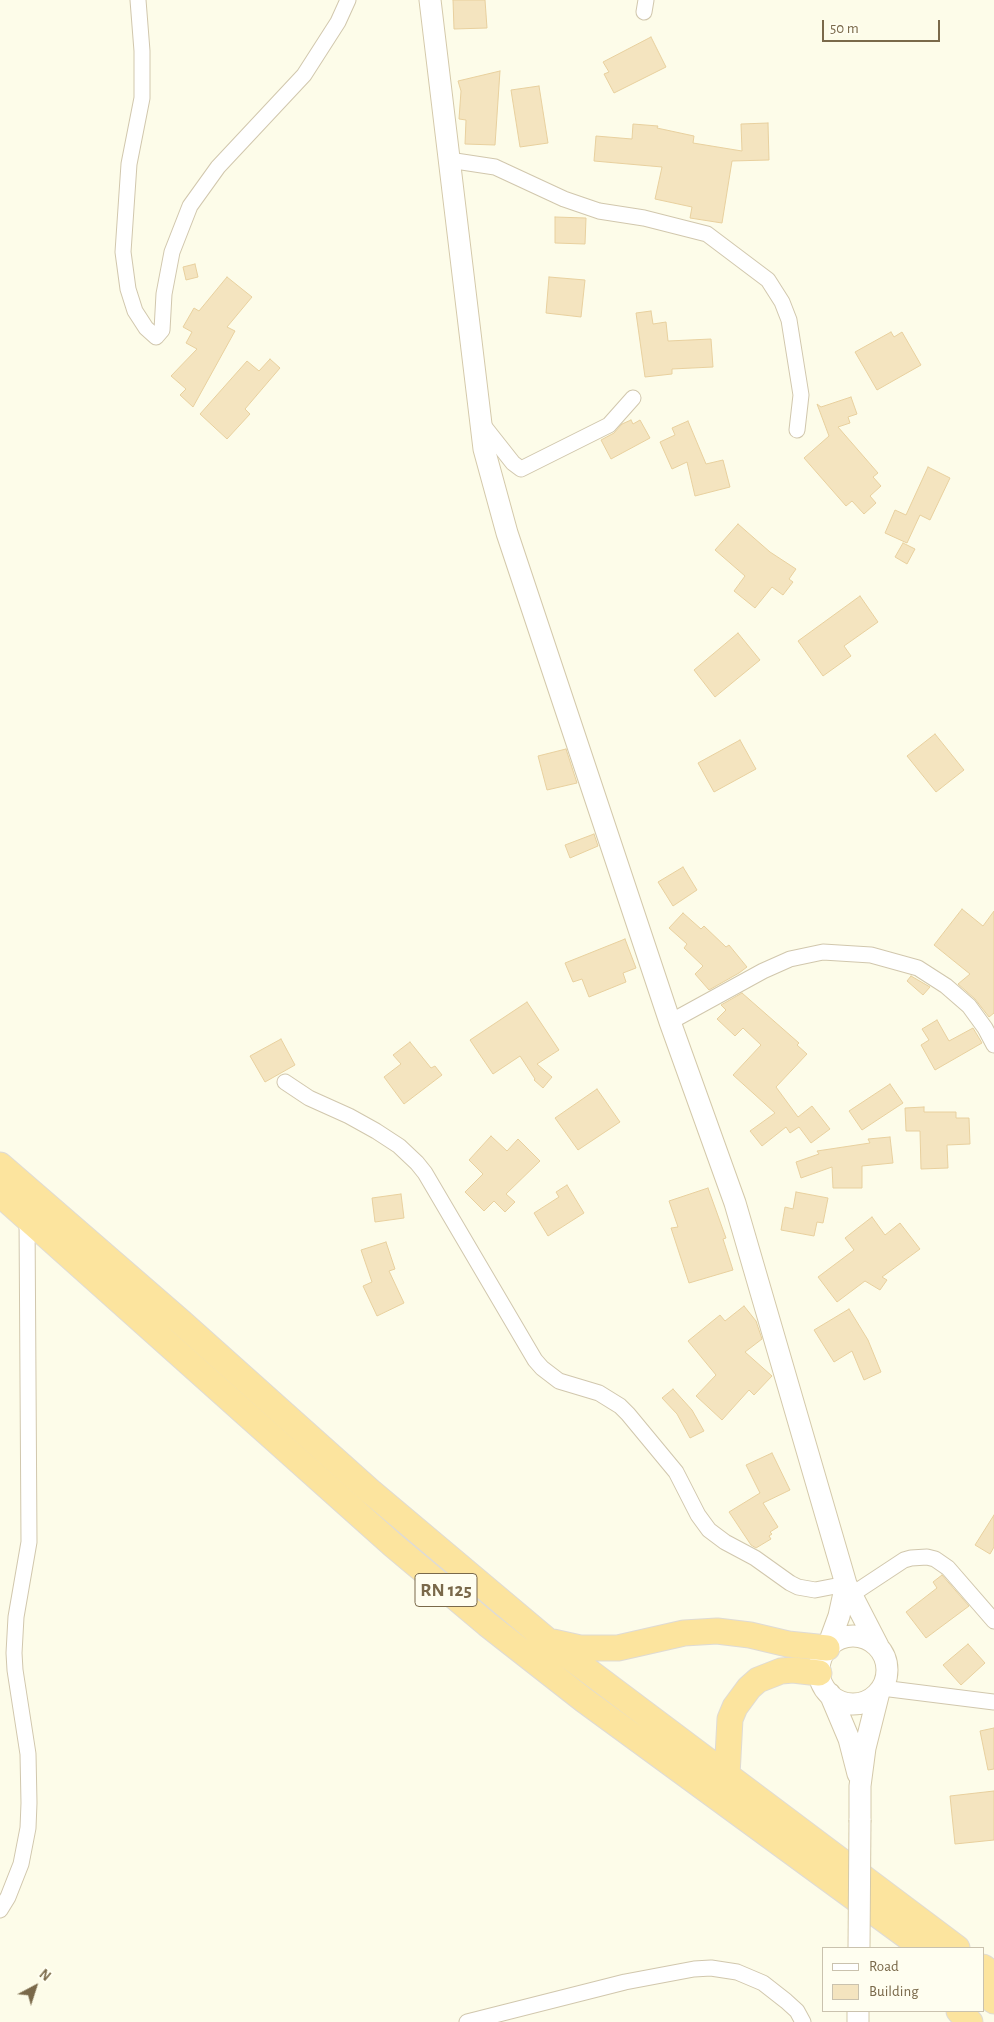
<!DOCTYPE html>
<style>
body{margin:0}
#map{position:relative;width:994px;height:2022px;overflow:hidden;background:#fdfce9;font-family:"Alegreya Sans",sans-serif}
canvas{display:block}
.legend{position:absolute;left:822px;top:1947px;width:162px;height:65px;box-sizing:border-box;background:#fffef0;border:1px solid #cac2ae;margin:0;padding:6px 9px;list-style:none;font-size:15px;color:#7a694a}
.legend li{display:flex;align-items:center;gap:10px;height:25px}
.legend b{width:25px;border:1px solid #cac2ae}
.north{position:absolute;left:10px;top:1962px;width:50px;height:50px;-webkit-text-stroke:4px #fffef0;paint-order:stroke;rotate:40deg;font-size:14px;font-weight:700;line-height:20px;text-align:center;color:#7a694a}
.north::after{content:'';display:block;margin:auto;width:18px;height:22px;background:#7a694a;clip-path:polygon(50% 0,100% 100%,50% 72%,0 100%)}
.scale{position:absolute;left:822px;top:20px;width:118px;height:22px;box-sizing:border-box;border:2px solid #7a694a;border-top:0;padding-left:6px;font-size:15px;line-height:18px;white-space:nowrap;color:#7a694a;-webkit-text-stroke:4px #fffef0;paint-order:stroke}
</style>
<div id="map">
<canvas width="994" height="2022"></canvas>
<ul class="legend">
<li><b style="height:6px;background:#fff"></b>Road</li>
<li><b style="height:14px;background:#f4e4bf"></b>Building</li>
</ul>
<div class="north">N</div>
<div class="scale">50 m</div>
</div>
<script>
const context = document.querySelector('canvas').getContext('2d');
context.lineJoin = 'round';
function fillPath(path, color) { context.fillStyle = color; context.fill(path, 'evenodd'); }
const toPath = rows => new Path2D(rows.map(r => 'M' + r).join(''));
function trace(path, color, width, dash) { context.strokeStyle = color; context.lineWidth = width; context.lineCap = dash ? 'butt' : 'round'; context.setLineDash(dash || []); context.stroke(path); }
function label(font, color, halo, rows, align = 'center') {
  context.font = font + ' "Alegreya Sans",sans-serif'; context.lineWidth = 4; context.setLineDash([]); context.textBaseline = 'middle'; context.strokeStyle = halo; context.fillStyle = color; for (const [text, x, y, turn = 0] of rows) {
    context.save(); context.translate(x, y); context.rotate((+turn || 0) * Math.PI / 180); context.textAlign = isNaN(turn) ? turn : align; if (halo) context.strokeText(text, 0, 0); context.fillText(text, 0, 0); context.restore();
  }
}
const building = toPath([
 [453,0,485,0,487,28,454,29,453,0],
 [651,37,666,67,614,93,604,74,609,72,603,62,651,37],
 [500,71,495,145,465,144,466,120,459,119,461,91,458,81,500,71],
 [539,86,548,143,520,147,511,90,539,86],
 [768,123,769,160,732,161,722,223,690,218,692,207,655,199,662,167,594,161,596,136,632,139,633,124,658,126,657,128,694,136,693,143,742,151,741,124,768,123],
 [555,217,586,218,585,244,555,243,555,217],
 [195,264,198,277,186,280,183,267,195,264],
 [227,277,252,297,227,327,235,331,193,407,180,395,186,389,171,376,197,349,186,343,192,332,183,327,194,308,199,311,227,277],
 [549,277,585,280,581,317,546,313,549,277],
 [651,311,653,324,666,322,668,341,711,339,713,367,672,369,672,374,645,377,636,313,651,311],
 [891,332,894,337,902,332,921,365,877,390,855,352,891,332],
 [270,359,280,368,245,409,250,414,227,439,200,414,247,361,259,371,270,359],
 [851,397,857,414,848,417,850,423,838,427,878,473,873,477,881,486,870,496,876,503,864,514,852,501,846,506,804,458,829,436,817,404,821,407,851,397],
 [631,420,633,424,640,420,650,438,611,459,601,440,614,433,622,424,631,420],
 [688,421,706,464,723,460,730,487,695,496,687,462,672,469,660,442,675,435,672,428,688,421],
 [928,467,950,478,930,520,920,515,907,543,885,533,895,510,906,515,928,467],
 [738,524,770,552,796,569,789,579,793,582,783,595,772,587,755,608,734,591,745,576,715,550,738,524],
 [903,543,915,549,907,564,895,557,903,543],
 [860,596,878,622,844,646,851,656,823,676,798,641,860,596],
 [738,633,760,660,715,697,694,670,738,633],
 [935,734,964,770,936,792,907,756,935,734],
 [740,740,756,769,714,792,698,763,740,740],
 [566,749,577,783,547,790,538,756,566,749],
 [594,834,598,846,570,858,565,845,594,834],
 [683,867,697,890,673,906,658,882,683,867],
 [962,909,983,926,994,911,994,1013,989,1017,975,999,958,984,970,974,934,945,962,909],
 [683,913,701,929,704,926,726,947,729,945,747,967,739,973,709,990,695,974,703,966,684,948,687,944,669,928,683,913],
 [625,939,636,968,623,973,626,982,589,997,582,979,573,982,565,963,625,939],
 [911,976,930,987,923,995,907,981,911,976],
 [742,993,799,1043,797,1045,807,1054,776,1087,798,1117,812,1106,830,1129,811,1143,799,1127,790,1133,786,1127,762,1146,750,1131,775,1113,733,1075,761,1045,743,1028,735,1036,717,1019,726,1010,721,1005,742,993],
 [527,1002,559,1050,537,1064,552,1077,543,1088,534,1080,535,1079,520,1056,493,1074,470,1040,527,1002],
 [937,1020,949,1041,973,1028,982,1043,935,1070,921,1045,929,1040,922,1029,937,1020],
 [281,1039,295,1065,265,1082,250,1056,281,1039],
 [410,1042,431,1068,435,1066,442,1075,404,1104,384,1077,401,1064,393,1055,410,1042],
 [890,1084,903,1103,862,1130,849,1111,890,1084],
 [597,1089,620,1122,578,1150,555,1118,597,1089],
 [924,1107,924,1112,956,1112,956,1118,969,1118,970,1144,947,1145,948,1168,921,1169,920,1131,906,1131,905,1108,924,1107],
 [491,1136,507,1151,518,1139,540,1161,506,1194,515,1202,505,1212,494,1201,484,1211,465,1192,483,1174,469,1160,491,1136],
 [890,1137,893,1163,862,1166,862,1188,833,1188,832,1167,801,1178,796,1162,819,1154,817,1151,870,1143,868,1139,890,1137],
 [567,1185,584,1213,548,1236,534,1213,559,1197,556,1192,567,1185],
 [708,1188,726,1238,723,1239,733,1270,689,1283,671,1228,678,1227,669,1201,708,1188],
 [796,1192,828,1198,823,1223,817,1222,814,1236,781,1230,785,1207,793,1209,796,1192],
 [401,1194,404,1218,375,1222,372,1198,401,1194],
 [872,1217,885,1235,900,1223,920,1249,882,1277,887,1280,880,1290,865,1281,837,1302,818,1277,854,1250,845,1238,872,1217],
 [386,1242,395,1269,389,1271,404,1303,377,1316,363,1286,372,1282,361,1250,386,1242],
 [744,1306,756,1321,762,1339,745,1352,772,1376,754,1395,749,1390,722,1420,696,1396,716,1375,688,1341,720,1315,725,1321,744,1306],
 [849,1309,868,1340,881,1372,864,1380,852,1351,834,1362,814,1330,849,1309],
 [673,1389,692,1410,704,1431,690,1438,677,1414,662,1398,673,1389],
 [772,1453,790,1490,763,1503,778,1527,770,1532,772,1534,769,1536,771,1539,756,1548,751,1545,729,1512,760,1493,746,1465,772,1453],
 [994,1515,994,1547,990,1554,975,1545,994,1515],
 [942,1575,969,1606,926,1638,906,1612,937,1588,933,1582,942,1575],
 [968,1644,985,1663,961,1685,943,1665,968,1644],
 [994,1728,994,1769,988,1770,980,1731,994,1728],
 [994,1791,994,1840,955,1844,950,1796,994,1791]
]);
const minor = toPath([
 [138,0,142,51,142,98,129,164,123,252,128,289,135,311,146,328,156,337,162,330,164,294,172,252,190,206,218,167,304,75,338,22,348,0],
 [644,12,646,0],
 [449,160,495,167,564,199,599,211,644,218,707,234,768,280,782,302,789,320,801,395,797,430],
 [483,425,513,463,521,469,609,425,633,398],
 [670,1022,763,971,790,959,823,952,871,955,918,968,946,986,969,1006,985,1028,994,1045],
 [285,1082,309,1098,349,1116,376,1131,399,1146,417,1163,425,1173,535,1360,542,1368,559,1381,599,1393,620,1406,628,1414,676,1472,698,1515,709,1530,725,1542,755,1558,790,1583,798,1587,815,1590,846,1584],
 [851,1595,904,1560,911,1558,927,1557,935,1559,948,1568,994,1621],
 [882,1688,994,1702],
 [0,1910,8,1897,21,1864,28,1828,29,1803,28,1754,15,1670,14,1653,16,1617,29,1542,27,1217],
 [467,2022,625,1982,694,1969,711,1968,737,1972,763,1983,786,2001,797,2011,803,2022]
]);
const secondary = toPath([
 [430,0,484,449,507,533,670,1022,735,1203,846,1584,878,1646],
 '819 1670a34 34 0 1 1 68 0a34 34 0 1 1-68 0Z',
 [828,1646,839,1616,846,1584],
 [830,1694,849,1739,858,1774],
 [860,1820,860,1786,865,1748,879,1692],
 [858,2022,858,2011]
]);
const trunk = toPath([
 [0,1165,181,1322,370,1491,547,1640,957,1948],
 [0,1194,393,1545,487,1624,584,1700,923,1948],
 [553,1642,580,1648,618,1648,684,1633,717,1631,750,1635,788,1644,827,1648],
 [727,1775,730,1719,735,1707,749,1688,758,1680,781,1671,793,1670,819,1673],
 [983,1967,994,1975],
 [983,1992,994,2001],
 [959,2011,970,2022]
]);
const secondaryBridge = toPath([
 [859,1948,860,1820]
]);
const shields = [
 [446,1590,62]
];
const shieldNames = [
 ["RN 125",446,1590]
];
fillPath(building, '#f4e4bf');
trace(building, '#e8d09e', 1);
trace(minor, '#d1c7ad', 17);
trace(secondary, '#d4c9aa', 23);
trace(trunk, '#dfdbd4', 27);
trace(minor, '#fff', 15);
trace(secondary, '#fff', 21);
trace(trunk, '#fce49e', 25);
trace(secondaryBridge, '#d4c9aa', 23, []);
trace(secondaryBridge, '#fff', 21);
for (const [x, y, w] of shields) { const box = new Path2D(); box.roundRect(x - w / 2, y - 16.5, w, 33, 4); context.fillStyle = '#fffef0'; context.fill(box); trace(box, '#7a694a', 1); }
label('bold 19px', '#7a694a', null, shieldNames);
</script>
